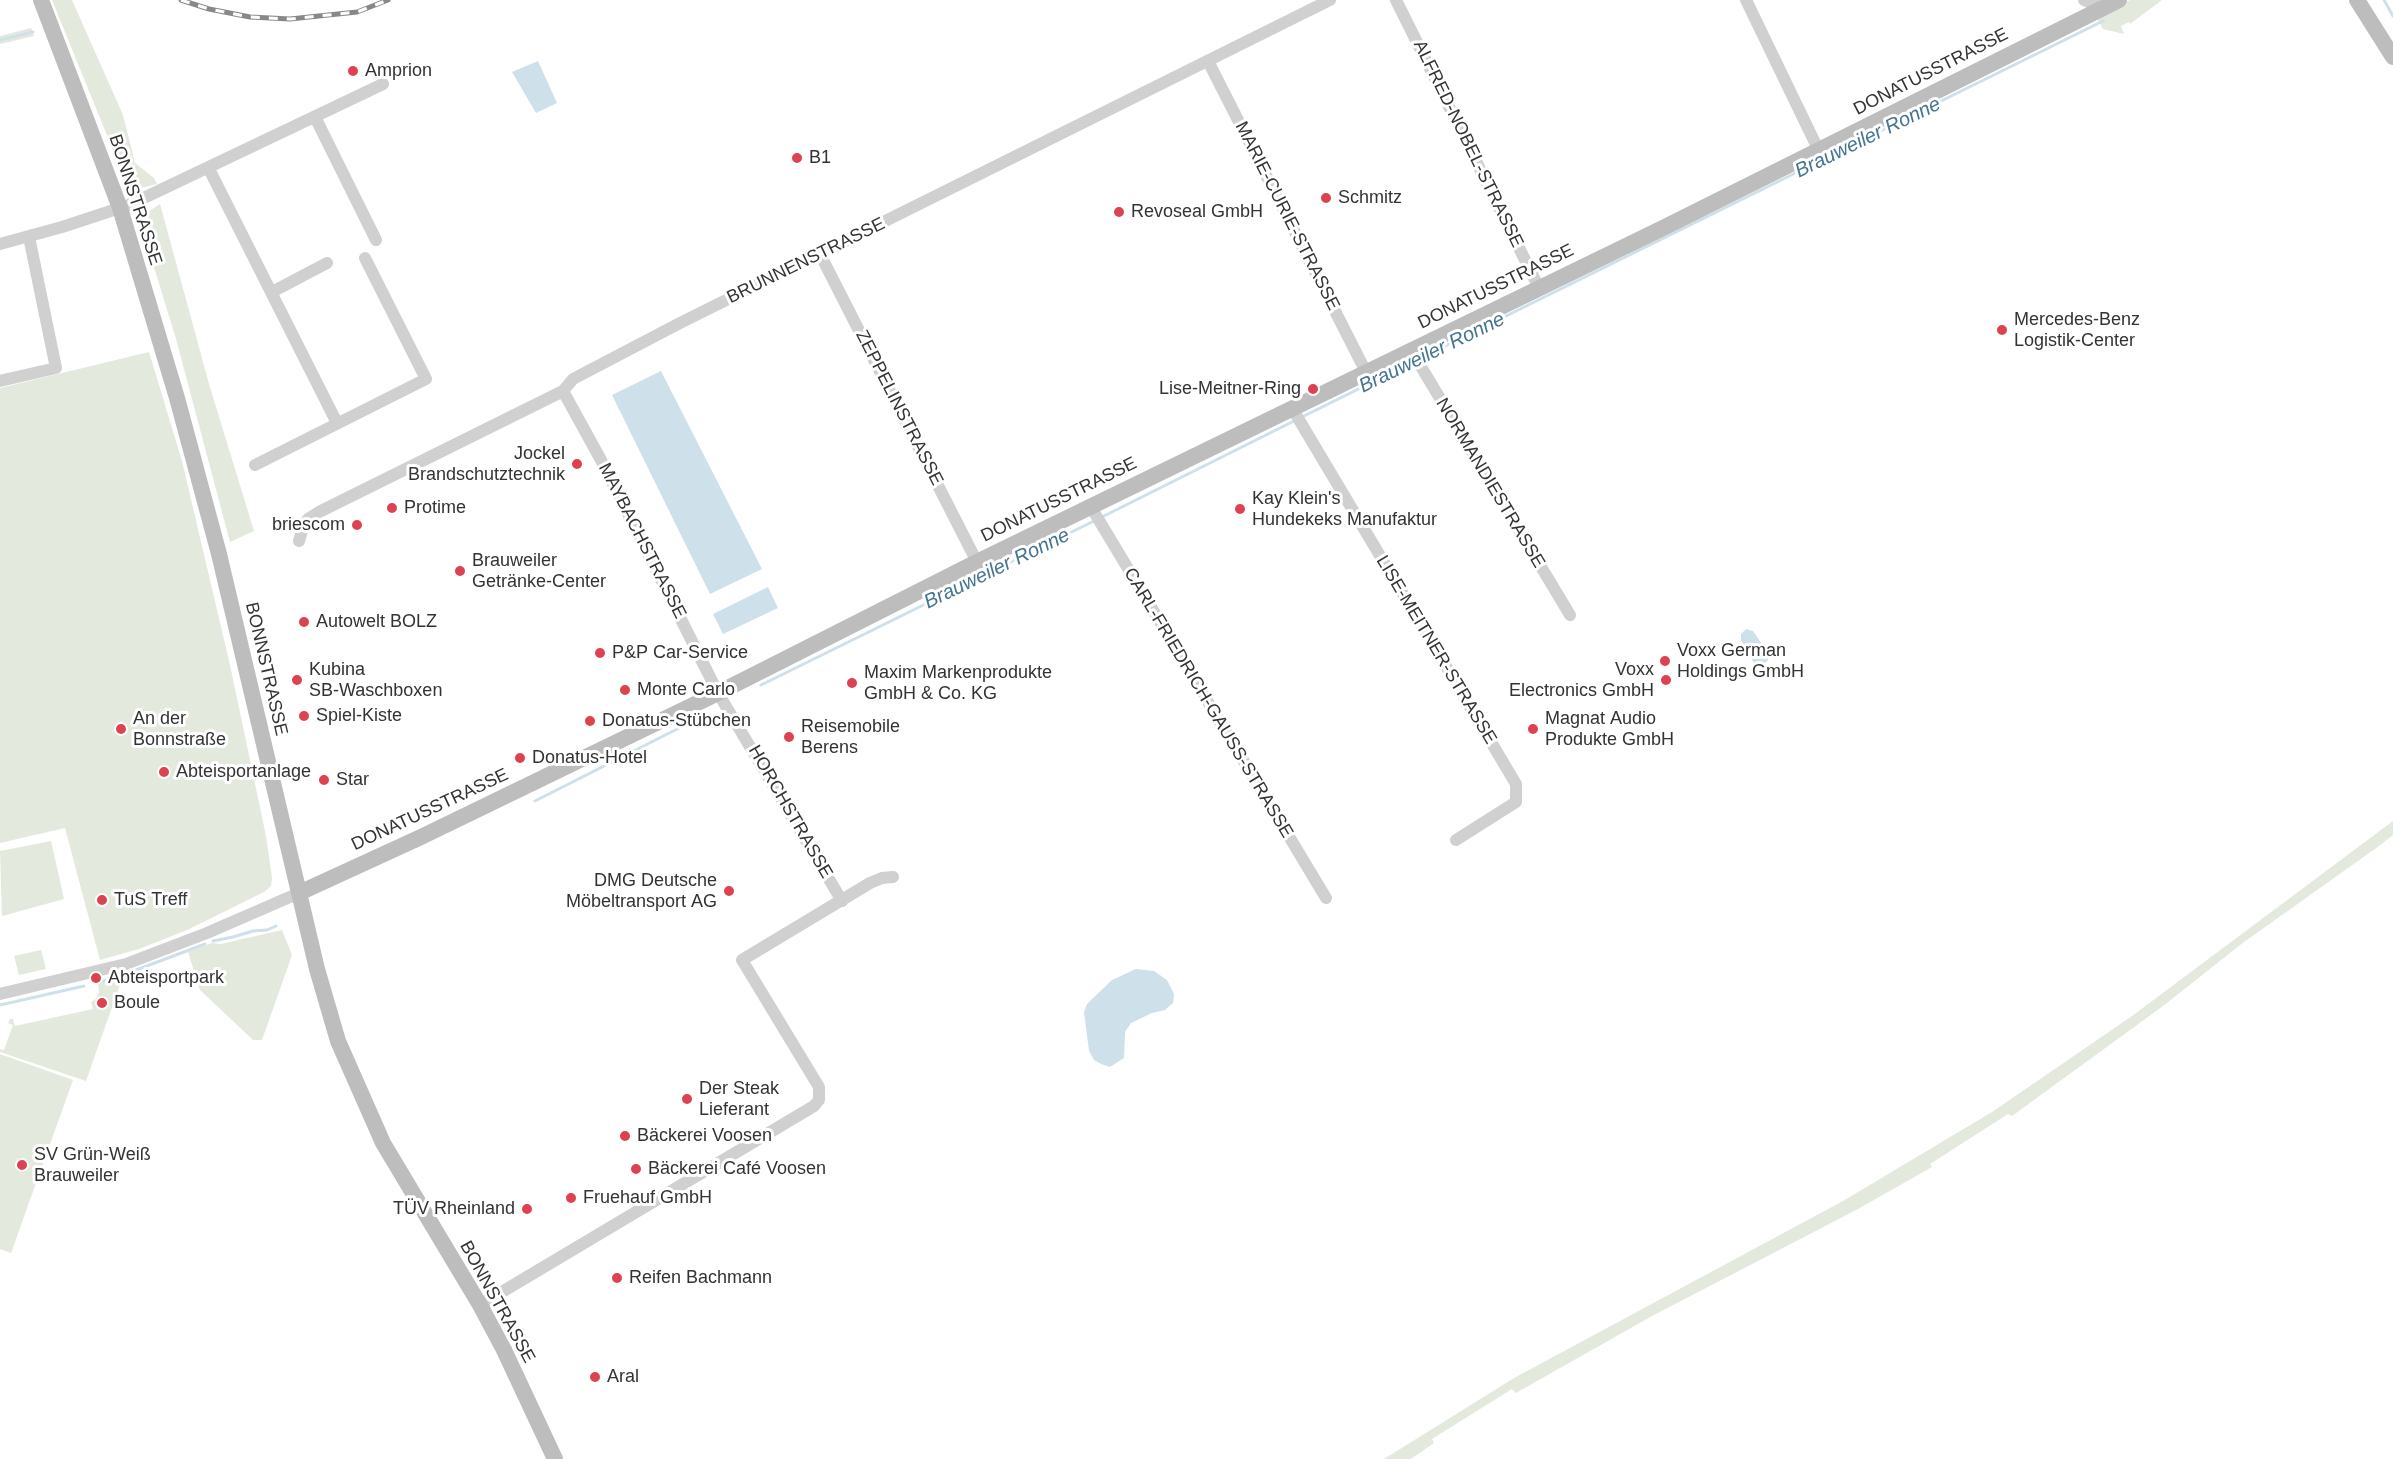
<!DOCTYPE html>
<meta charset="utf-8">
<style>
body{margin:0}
canvas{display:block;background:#fff}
</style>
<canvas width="2393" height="1459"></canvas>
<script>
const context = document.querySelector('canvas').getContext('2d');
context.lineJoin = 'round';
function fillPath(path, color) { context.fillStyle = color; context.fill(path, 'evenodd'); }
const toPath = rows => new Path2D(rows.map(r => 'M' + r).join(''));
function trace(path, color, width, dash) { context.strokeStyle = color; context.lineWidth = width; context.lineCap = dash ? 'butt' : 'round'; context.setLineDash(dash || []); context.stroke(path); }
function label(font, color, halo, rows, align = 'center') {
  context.font = font + ' Helvetica,sans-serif'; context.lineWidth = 6; context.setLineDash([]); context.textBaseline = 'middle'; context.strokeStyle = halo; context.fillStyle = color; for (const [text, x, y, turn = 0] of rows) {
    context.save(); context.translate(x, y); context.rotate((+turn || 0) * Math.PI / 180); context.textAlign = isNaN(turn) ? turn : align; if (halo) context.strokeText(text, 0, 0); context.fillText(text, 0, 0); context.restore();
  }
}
const green = toPath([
 [52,0,72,0,123,115,135,163,154,178,157,184,141,188,126,182],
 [2130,0,2162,0,2130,24,2129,22,2121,26,2124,34,2103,29,2097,18],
 [31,28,34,36,0,44,0,36],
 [160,204,209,384,254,531,230,542,176,339,142,228,148,212],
 [149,352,182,461,230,665,266,836,272,878,271,886,264,892,187,930,139,949,100,960,65,828,0,843,0,388],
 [2393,821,2393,835,2379,846,2244,942,2163,1006,2012,1116,2008,1114,1930,1164,1932,1167,1858,1209,1652,1316,1516,1393,1512,1389,1432,1439,1434,1443,1411,1459,1384,1459,1514,1378,1843,1201,1992,1112,2132,1016],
 [51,841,64,899,2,916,0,851],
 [282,930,292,955,262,1040,253,1040,200,990,188,952,212,943,221,944],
 [41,950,46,969,19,975,14,956],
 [123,976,86,1081,0,1052,0,1049,4,1050,13,1025,8,1023,10,1019,13,1019,15,1026,93,1009,91,1002,96,999,99,992,98,984],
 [0,1054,73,1080,11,1253,0,1249]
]);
const water = toPath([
 [538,61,557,103,536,113,512,72],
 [661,371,762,569,710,594,612,395],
 [768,587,778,608,723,634,713,614],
 [1746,629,1753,631,1768,653,1768,660,1763,665,1755,665,1741,640,1741,634],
 [1136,969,1154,971,1167,980,1174,994,1173,1003,1165,1010,1152,1013,1131,1023,1125,1032,1124,1058,1110,1067,1101,1064,1094,1060,1089,1051,1084,1012,1087,1004,1112,980]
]);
const stream = toPath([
 [2384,0,2393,16],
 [0,40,33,32],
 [1421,358,2103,21],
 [1300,418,1413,362],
 [1102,517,1294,421],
 [761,685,1096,520],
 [535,801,691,722],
 [213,941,233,937,253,931,267,930,276,926],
 [136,970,205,944],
 [100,982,123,975],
 [0,1005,84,986]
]);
const street = toPath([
 [1396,0,1539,288],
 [1746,0,1819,151],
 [2084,0,2105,9],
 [1208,61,1366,372],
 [315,117,376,240],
 [209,169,337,423],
 [0,244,62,227,129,205,383,84],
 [820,254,977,562],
 [272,292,327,263],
 [1411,350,1570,615],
 [0,381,56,368,29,237],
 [563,391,601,460,718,693,842,901],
 [1292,408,1516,784,1516,802,1456,840],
 [255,465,426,379,365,258],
 [1091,507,1326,898],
 [299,541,303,527,308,519,319,512,563,391,573,379,680,323,1330,0],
 [0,994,126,964,207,933,299,893],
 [480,1305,814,1106,819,1100,819,1087,742,960,870,883,882,878,893,877]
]);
const secondary = toPath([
 [41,0,120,208,177,398,219,554,317,969,338,1041,383,1143,480,1305,504,1350,555,1459],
 [2357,0,2393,57],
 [299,893,421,837,718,693,977,562,1663,228,2119,0]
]);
const rail = toPath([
 [181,0,209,9,250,17,290,19,357,12,388,0]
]);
const markers = [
 [353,71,6,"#dd4250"],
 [797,158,6,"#dd4250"],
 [1326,198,6,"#dd4250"],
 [1119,212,6,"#dd4250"],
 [2002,330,6,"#dd4250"],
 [1313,389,6,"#dd4250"],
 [577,464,6,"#dd4250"],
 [392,508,6,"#dd4250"],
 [1240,509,6,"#dd4250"],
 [357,525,6,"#dd4250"],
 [460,571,6,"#dd4250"],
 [304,622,6,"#dd4250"],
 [600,653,6,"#dd4250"],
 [1665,661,6,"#dd4250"],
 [297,680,6,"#dd4250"],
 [1666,680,6,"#dd4250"],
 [852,683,6,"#dd4250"],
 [625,690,6,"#dd4250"],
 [304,716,6,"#dd4250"],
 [590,721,6,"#dd4250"],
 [121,729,6,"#dd4250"],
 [1533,729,6,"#dd4250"],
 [789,737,6,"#dd4250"],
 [520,758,6,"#dd4250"],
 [164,772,6,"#dd4250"],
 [324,780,6,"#dd4250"],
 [729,891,6,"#dd4250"],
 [102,900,6,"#dd4250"],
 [96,978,6,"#dd4250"],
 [102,1003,6,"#dd4250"],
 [687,1099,6,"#dd4250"],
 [625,1136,6,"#dd4250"],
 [22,1165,6,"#dd4250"],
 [636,1169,6,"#dd4250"],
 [571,1198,6,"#dd4250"],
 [527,1209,6,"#dd4250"],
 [617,1278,6,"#dd4250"],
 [595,1377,6,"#dd4250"]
];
const poiNames = [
 ["Amprion",365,71],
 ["B1",809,158],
 ["Schmitz",1338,198],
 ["Revoseal GmbH",1131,212],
 ["Mercedes-Benz",2014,320],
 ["Logistik-Center",2014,341],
 ["Lise-Meitner-Ring",1301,389,"right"],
 ["Jockel",565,454,"right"],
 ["Brandschutztechnik",565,475,"right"],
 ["Kay Klein's",1252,499],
 ["Hundekeks Manufaktur",1252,520],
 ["Protime",404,508],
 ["briescom",345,525,"right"],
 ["Brauweiler",472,561],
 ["Getränke-Center",472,582],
 ["Autowelt BOLZ",316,622],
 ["Voxx German",1677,651],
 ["Holdings GmbH",1677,672],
 ["P&P Car-Service",612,653],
 ["Kubina",309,670],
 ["SB-Waschboxen",309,691],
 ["Voxx",1654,670,"right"],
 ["Electronics GmbH",1654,691,"right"],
 ["Maxim Markenprodukte",864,673],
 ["GmbH & Co. KG",864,694],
 ["Monte Carlo",637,690],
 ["Spiel-Kiste",316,716],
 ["An der",133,719],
 ["Bonnstraße",133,740],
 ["Magnat Audio",1545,719],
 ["Produkte GmbH",1545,740],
 ["Donatus-Stübchen",602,721],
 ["Reisemobile",801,727],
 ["Berens",801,748],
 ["Donatus-Hotel",532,758],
 ["Abteisportanlage",176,772],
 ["Star",336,780],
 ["DMG Deutsche",717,881,"right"],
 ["Möbeltransport AG",717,902,"right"],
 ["TuS Treff",114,900],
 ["Abteisportpark",108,978],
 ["Boule",114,1003],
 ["Der Steak",699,1089],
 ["Lieferant",699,1110],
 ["Bäckerei Voosen",637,1136],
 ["SV Grün-Weiß",34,1155],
 ["Brauweiler",34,1176],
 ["Bäckerei Café Voosen",648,1169],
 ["Fruehauf GmbH",583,1198],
 ["TÜV Rheinland",515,1209,"right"],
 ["Reifen Bachmann",629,1278],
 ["Aral",607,1377]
];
const streetNames = [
 ["DONATUSSTRASSE",1931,72,-27],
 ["ALFRED-NOBEL-STRASSE",1468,144,64],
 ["BONNSTRASSE",135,200,72],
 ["MARIE-CURIE-STRASSE",1287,216,63],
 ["BRUNNENSTRASSE",806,261,-26],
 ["DONATUSSTRASSE",1496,287,-26],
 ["ZEPPELINSTRASSE",899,408,63],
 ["NORMANDIESTRASSE",1490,483,59],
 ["DONATUSSTRASSE",1059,500,-26],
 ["MAYBACHSTRASSE",642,541,63],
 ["LISE-MEITNER-STRASSE",1436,650,59],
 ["BONNSTRASSE",266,669,77],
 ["CARL-FRIEDRICH-GAUSS-STRASSE",1208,703,59],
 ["DONATUSSTRASSE",430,810,-25],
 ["HORCHSTRASSE",790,812,60],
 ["BONNSTRASSE",497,1302,61]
];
const waterNames = [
 ["Brauweiler Ronne",1868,138,-26],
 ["Brauweiler Ronne",1432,353,-26],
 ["Brauweiler Ronne",997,569,-26]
];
fillPath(green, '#e3e9dd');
fillPath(water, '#cee0ea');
trace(stream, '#cee0ea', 3);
trace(street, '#d0d0d0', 12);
trace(secondary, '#bdbdbd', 16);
trace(rail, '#888', 5);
trace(rail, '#fff', 3, [9]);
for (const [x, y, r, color] of markers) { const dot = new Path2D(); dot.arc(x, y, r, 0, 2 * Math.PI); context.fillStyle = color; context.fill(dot); trace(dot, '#fff', 2); }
label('18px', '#333', '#fff', poiNames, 'left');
label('18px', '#333', '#fff', streetNames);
label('italic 20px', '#437592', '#fff', waterNames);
</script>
